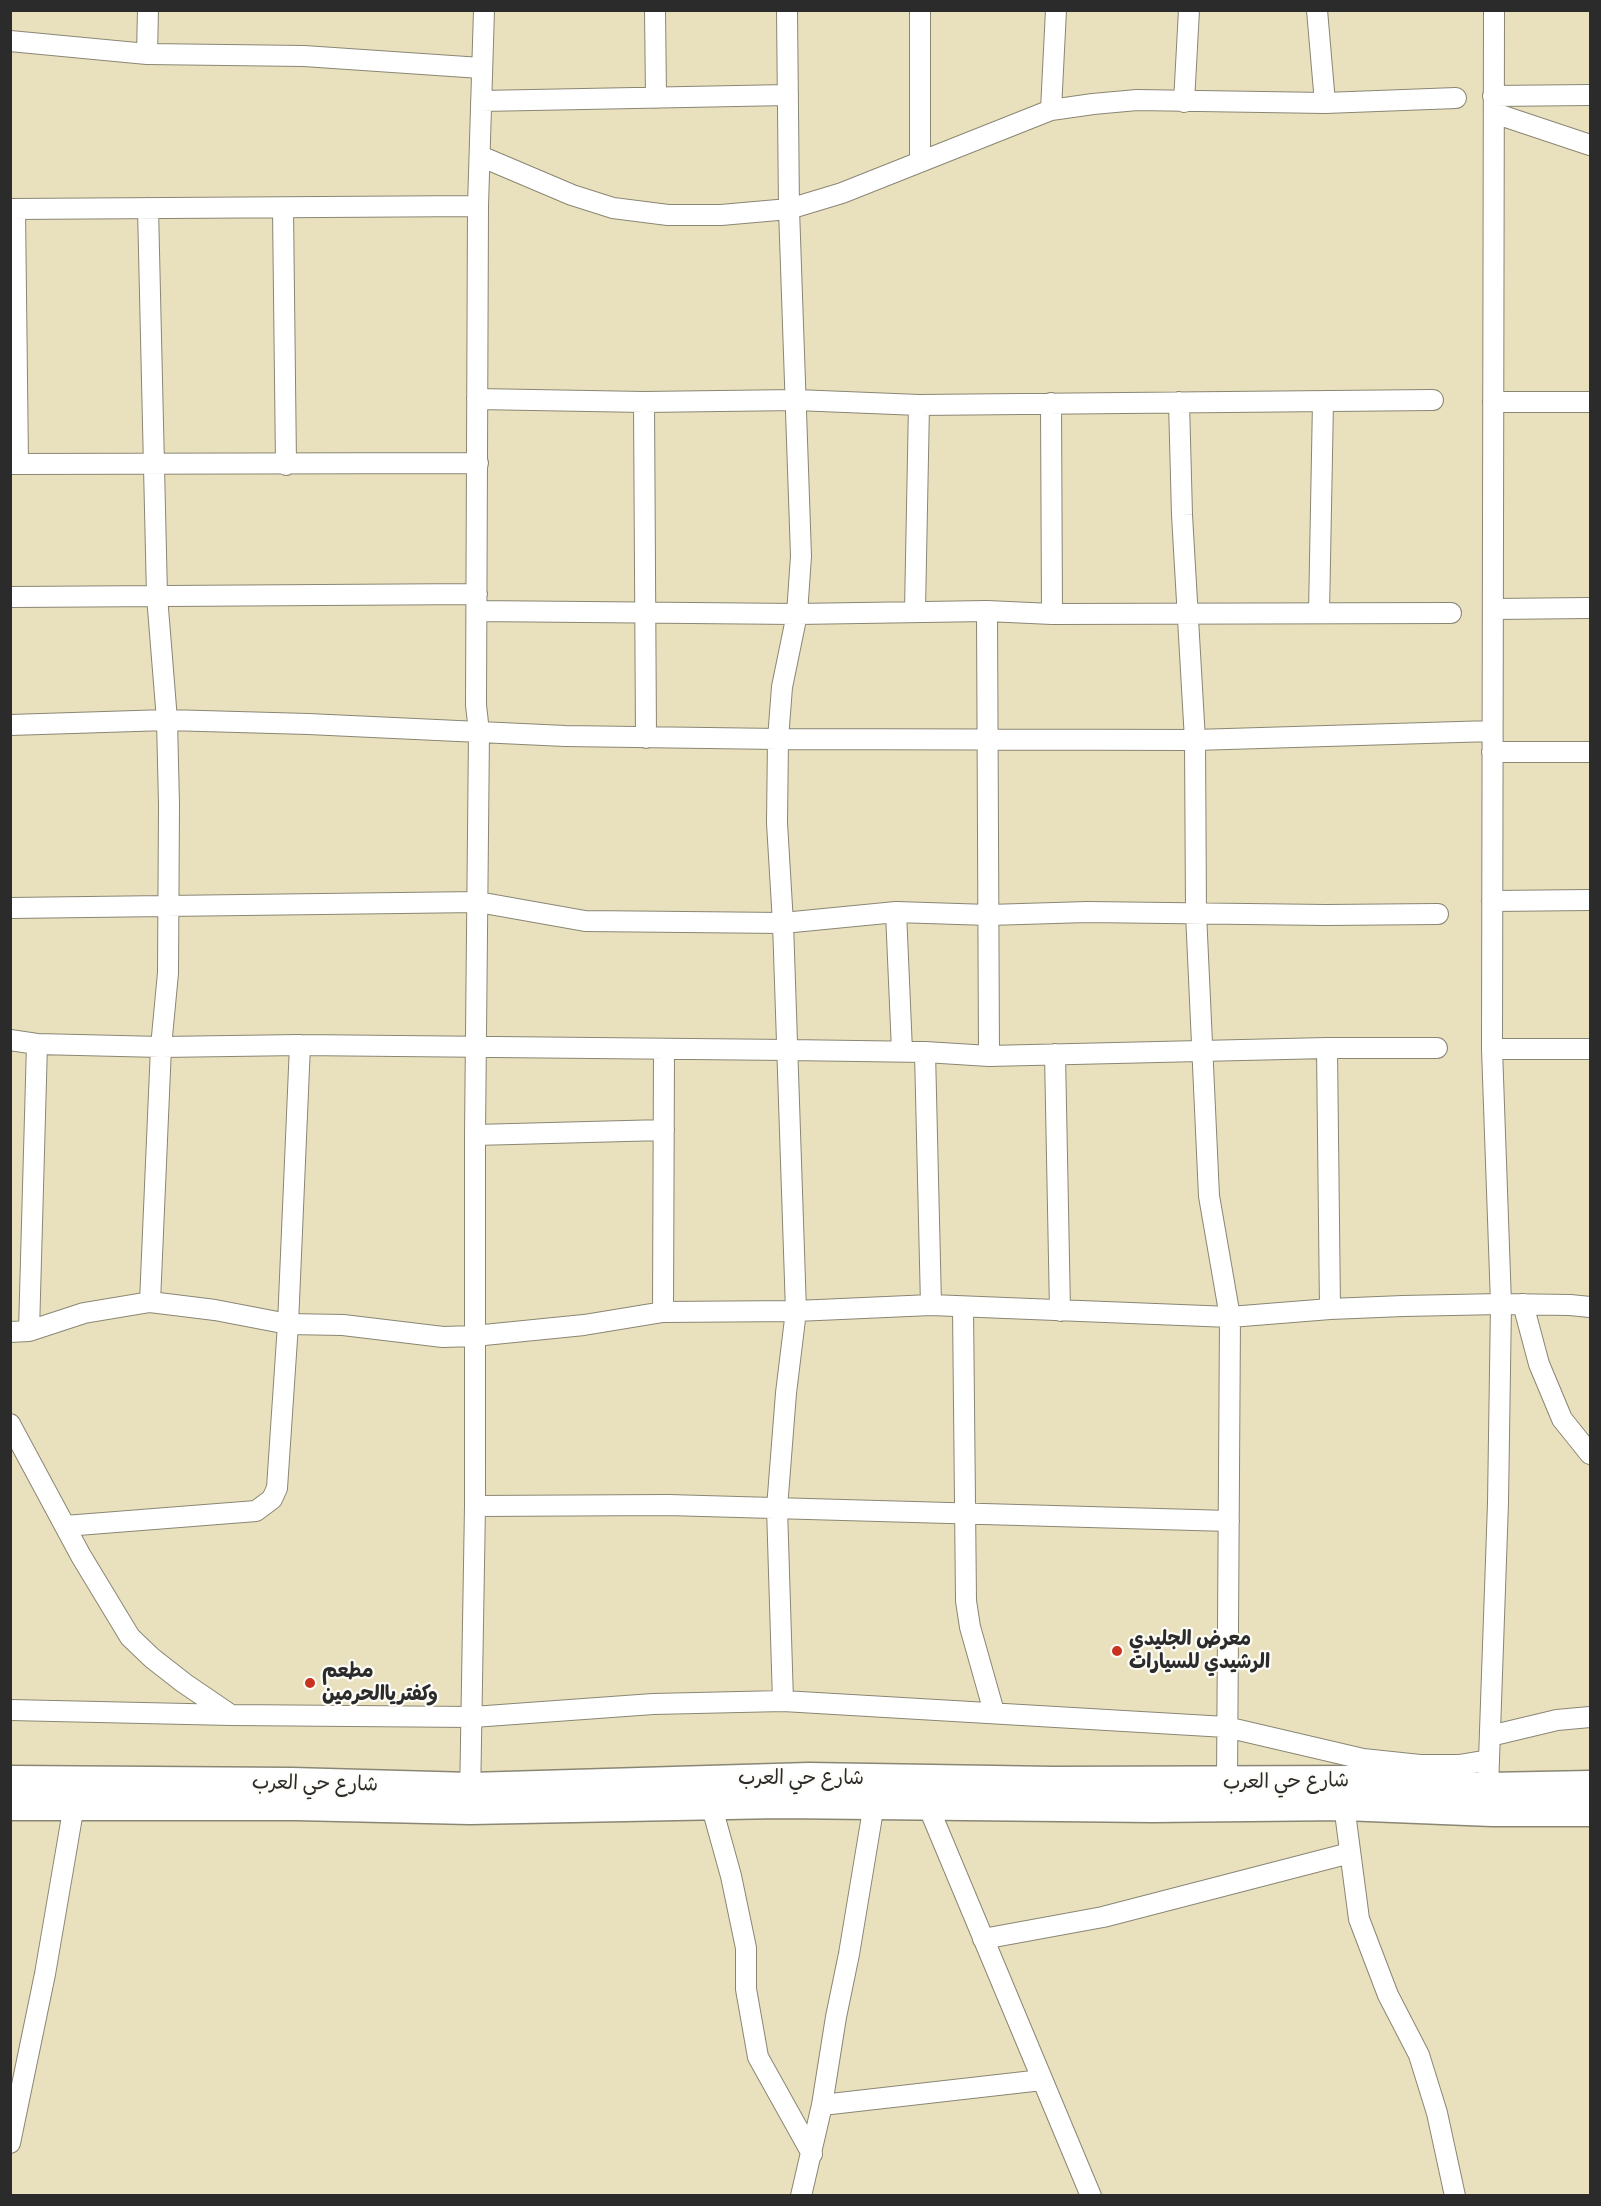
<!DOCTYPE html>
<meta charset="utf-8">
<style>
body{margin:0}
#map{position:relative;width:1601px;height:2206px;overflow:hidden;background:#e9e1be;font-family:"Patrick Hand",sans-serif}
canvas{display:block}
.frame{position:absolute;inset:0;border:12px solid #2b2b2b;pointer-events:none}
</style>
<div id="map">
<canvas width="1601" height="2206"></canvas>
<div class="frame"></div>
</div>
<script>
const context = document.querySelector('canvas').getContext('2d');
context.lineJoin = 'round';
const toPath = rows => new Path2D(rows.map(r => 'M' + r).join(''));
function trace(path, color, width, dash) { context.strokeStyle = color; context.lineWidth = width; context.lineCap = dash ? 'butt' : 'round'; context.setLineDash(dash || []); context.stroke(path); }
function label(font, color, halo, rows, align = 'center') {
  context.font = font + ' "Patrick Hand","Playpen Sans Arabic",sans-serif'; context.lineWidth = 4.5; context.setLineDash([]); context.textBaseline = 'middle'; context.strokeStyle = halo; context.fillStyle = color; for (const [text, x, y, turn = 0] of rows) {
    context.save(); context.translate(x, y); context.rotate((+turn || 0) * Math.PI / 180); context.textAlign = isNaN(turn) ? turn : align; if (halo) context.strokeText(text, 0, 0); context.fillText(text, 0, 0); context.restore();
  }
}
const street = toPath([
 [655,10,656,98],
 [920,10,920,162],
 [1317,10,1325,103],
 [10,41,147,54,304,56,481,68],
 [147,54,148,10],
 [1493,96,1590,95],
 [481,101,788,95],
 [1184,102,1189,10],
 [1051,110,1056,10],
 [1494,113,1590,145],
 [480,156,572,195,613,208,668,215,721,215,789,209,842,193,1051,110,1093,104,1137,100,1325,103,1456,98],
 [148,208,157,596,167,720,169,805,168,973,161,1047,150,1302],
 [10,209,478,206],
 [15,209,18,464],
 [283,209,286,465],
 [477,399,644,402,796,400,919,405,1433,400],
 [644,402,646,738],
 [1179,402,1182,515,1195,740,1196,913,1209,1196,1230,1317,1227,1783],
 [1493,402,1590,402],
 [1051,403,1052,614],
 [10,464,478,463],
 [10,597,477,594],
 [1493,609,1590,608],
 [915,610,919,405],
 [478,611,797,614,987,611,1052,614,1451,613],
 [987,611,989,1056],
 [1319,613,1323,402],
 [10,725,167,720,308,724,565,736,778,739,1195,740,1492,731],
 [1492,752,1590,752],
 [1492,901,1590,900],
 [10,908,478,902,585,921,783,923,896,912,989,915,1087,912,1326,915,1438,914],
 [896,912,902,1051],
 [10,1040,37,1044,161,1047,300,1045,788,1050,925,1052,989,1056,1327,1048,1437,1048],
 [1327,1048,1330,1309],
 [1492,1049,1590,1049],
 [925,1052,931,1305],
 [1055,1054,1060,1311],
 [475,1135,664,1130],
 [1523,1304,1539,1364,1562,1419,1590,1454],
 [963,1307,966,1601,970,1627,994,1712],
 [663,1312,664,1050],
 [29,1331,37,1044],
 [10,1332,29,1331,84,1313,150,1302,215,1310,288,1324,343,1325,443,1337,474,1336,584,1325,663,1312,796,1311,931,1305,1230,1317,1330,1309,1403,1306,1501,1304,1570,1305,1590,1307],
 [10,1424,81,1556,130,1637,152,1658,184,1683,231,1715],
 [475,1506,668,1505,1229,1521],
 [65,1526,256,1511,272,1499,277,1488,288,1324,300,1045],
 [783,1701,777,1508,786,1393,796,1311,783,923,777,823,778,739,782,687,797,614,801,556,789,209,787,10],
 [10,1710,231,1715,473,1717,653,1704,783,1701,1226,1727,1363,1759,1420,1765,1459,1765,1489,1760],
 [1490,1736,1557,1720,1590,1717],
 [1488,1788,1498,1503,1501,1304,1492,1049,1494,10],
 [470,1800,475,1506,475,1135,479,732,476,705,478,206,484,10],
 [711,1804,731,1876,746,1948,746,1989,758,2057,812,2154],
 [1344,1805,1359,1919,1388,1995,1419,2055,1437,2113,1455,2196],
 [928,1806,1091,2196],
 [983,1939,1103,1917,1350,1853],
 [822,2105,1042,2080],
 [10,2143,45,1974,74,1805],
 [801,2196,822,2105,836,2017,849,1954,874,1804]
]);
const primary = toPath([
 [10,1781,292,1783,471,1788,809,1778,1053,1782,1362,1781,1488,1788,1590,1786],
 [10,1805,296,1805,470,1809,779,1803,1153,1807,1344,1805,1492,1811,1590,1811]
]);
const markers = [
 [1117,1651,6,"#c8321e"],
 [310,1683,6,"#c8321e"]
];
const poiNames = [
 ["معرض الجليدي",1129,1640],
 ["الرشيدي للسيارات",1129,1663],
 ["مطعم",322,1672],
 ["وكفترياالحرمين",322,1695]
];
const streetNames = [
 ["شارع حي العرب",801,1779],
 ["شارع حي العرب",1286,1782,-1],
 ["شارع حي العرب",315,1784,1]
];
trace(street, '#8a8674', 22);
trace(primary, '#8a8674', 33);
trace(street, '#fff', 20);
trace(primary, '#fff', 30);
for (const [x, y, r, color] of markers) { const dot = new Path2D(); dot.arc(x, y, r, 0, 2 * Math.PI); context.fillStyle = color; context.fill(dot); trace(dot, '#fdfcf7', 2); }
label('bold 20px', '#2b2b2b', '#fdfcf7', poiNames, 'left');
label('20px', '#2b2b2b', '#fdfcf7', streetNames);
</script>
